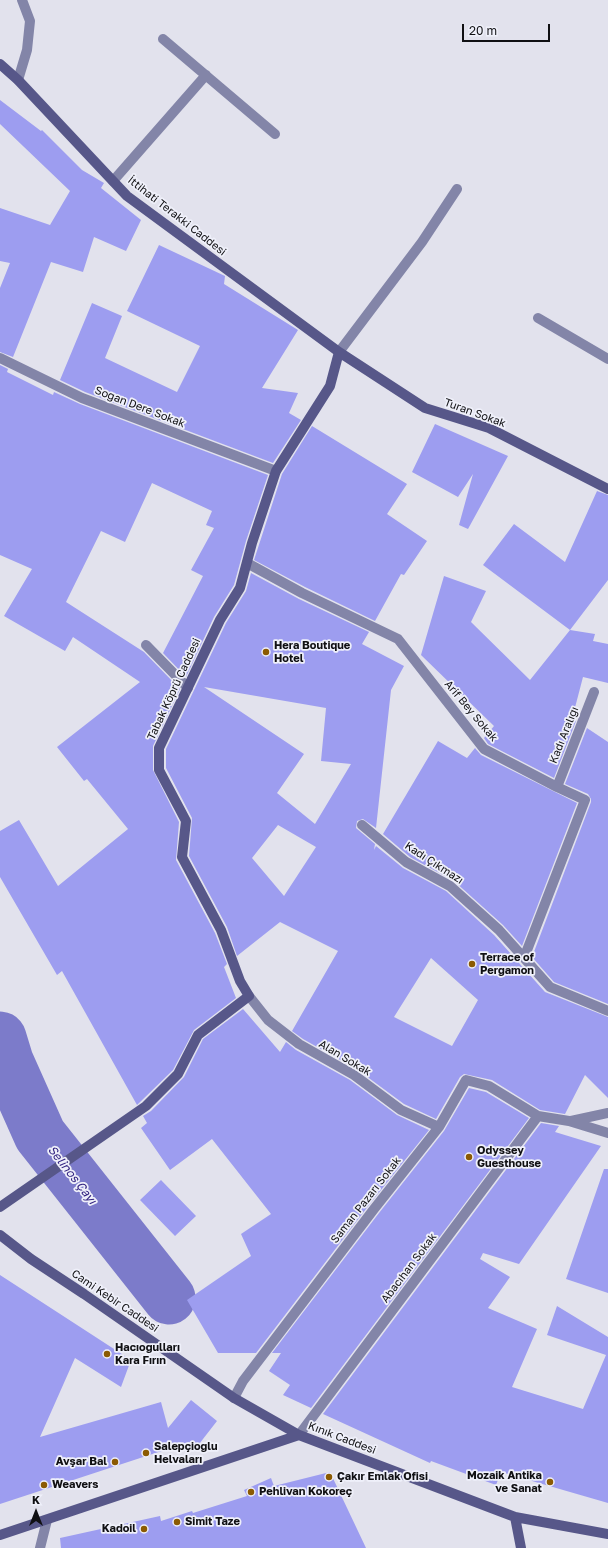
<!DOCTYPE html>
<meta charset="utf-8">
<style>
body{margin:0}
#map{position:relative;width:608px;height:1548px;overflow:hidden;background:#e2e2ed;font-family:"Golos Text",sans-serif}
canvas{display:block}
.north{position:absolute;left:16px;top:1492px;width:40px;height:40px;-webkit-text-stroke:3px #eff0fa;paint-order:stroke;rotate:0deg;font-size:11px;font-weight:700;line-height:16px;text-align:center;color:#101013}
.north::after{content:'';display:block;margin:auto;width:14px;height:18px;background:#101013;clip-path:polygon(50% 0,100% 100%,50% 72%,0 100%)}
.scale{position:absolute;left:462px;top:24px;width:88px;height:18px;box-sizing:border-box;border:2px solid #101013;border-top:0;padding-left:5px;font-size:12px;line-height:14px;white-space:nowrap;color:#101013;-webkit-text-stroke:3px #eff0fa;paint-order:stroke}
</style>
<div id="map">
<canvas width="608" height="1548"></canvas>
<div class="north">K</div>
<div class="scale">20 m</div>
</div>
<script>
const context = document.querySelector('canvas').getContext('2d');
context.lineJoin = 'round';
const toPath = rows => new Path2D(rows.map(r => 'M' + r).join(''));
function trace(path, color, width, dash) { context.strokeStyle = color; context.lineWidth = width; context.lineCap = dash ? 'butt' : 'round'; context.setLineDash(dash || []); context.stroke(path); }
function fillPath(path, color) { context.fillStyle = color; context.fill(path, 'evenodd'); }
function label(font, color, halo, rows, align = 'center') {
  context.font = font + ' "Golos Text",sans-serif'; context.lineWidth = 3.5; context.setLineDash([]); context.textBaseline = 'middle'; context.strokeStyle = halo; context.fillStyle = color; for (const [text, x, y, turn = 0] of rows) {
    context.save(); context.translate(x, y); context.rotate((+turn || 0) * Math.PI / 180); context.textAlign = isNaN(turn) ? turn : align; if (halo) context.strokeText(text, 0, 0); context.fillText(text, 0, 0); context.restore();
  }
}
const river = toPath([
 [0,1038,7,1061,40,1135,169,1298]
]);
const building = toPath([
 [0,100,41,131,42,130,82,170,104,183,101,188,141,220,126,251,94,237,83,272,51,262,13,357,0,352,0,288,10,263,0,261,0,208,50,225,70,191,0,124],
 [159,245,225,276,224,284,298,330,262,388,298,393,289,413,301,420,273,463,85,392,60,380,92,303,122,316,105,358,177,392,200,346,127,311],
 [0,365,8,369,7,372,53,395,54,392,80,404,268,475,246,541,234,585,214,617,186,677,163,653,203,576,191,570,214,528,206,525,212,511,152,483,125,542,101,531,66,602,144,652,180,689,153,746,153,770,179,822,176,860,215,933,227,964,224,967,236,998,194,1030,173,1070,137,1105,62,971,57,975,0,877,0,831,19,820,58,886,128,829,87,779,84,781,57,747,140,682,73,637,65,651,4,616,32,569,0,555],
 [435,424,508,456,468,529,459,525,473,474,458,497,412,472],
 [312,426,407,484,387,514,427,541,404,575,401,574,375,621,305,587,254,560,282,474],
 [597,491,608,495,608,580,570,630,483,565,514,524,565,562],
 [251,573,299,599,369,632,362,644,404,666,391,690,376,828,363,819,357,821,356,828,375,844,374,850,376,846,403,868,446,891,494,935,545,992,608,1017,608,1098,585,1075,565,1114,540,1110,492,1080,464,1074,460,1077,436,1119,404,1104,358,1070,303,1039,292,1031,338,951,280,922,237,956,227,927,189,856,192,818,166,768,166,749,226,623,246,591],
 [204,687,326,708,321,761,351,764,315,824,277,793,304,754],
 [278,825,316,847,284,896,252,858],
 [431,958,478,1000,452,1046,394,1017],
 [444,576,486,591,471,622,530,680,570,630,595,634,593,641,608,644,608,683,583,677,572,719,576,721,554,778,488,744,484,738,494,726,421,655],
 [587,728,608,742,608,1004,554,982,532,957,591,802,591,799,588,794,565,784],
 [438,741,467,758,475,748,481,755,577,803,522,946,503,925,454,881,410,857,383,834],
 [243,1009,280,1052,286,1042,296,1050,350,1080,397,1115,429,1130,369,1205,256,1353,218,1353,187,1300,251,1256,241,1234,271,1214,212,1139,170,1170,141,1128,147,1123,143,1116,151,1111,184,1077,203,1039],
 [469,1088,486,1092,529,1118,311,1408,283,1395,290,1385,269,1371,281,1353,272,1353,379,1213,444,1131],
 [541,1123,559,1126,555,1132,601,1146,519,1264,483,1253,480,1259,510,1277,488,1308,537,1329,512,1387,583,1409,606,1355,547,1335,557,1306,608,1337,608,1503,501,1472,496,1485,431,1461,430,1463,323,1414],
 [604,1169,608,1169,608,1293,566,1279],
 [161,1180,196,1216,175,1236,140,1200],
 [0,1275,131,1360,121,1387,75,1358,40,1437,161,1402,168,1428,191,1400,217,1421,196,1448,189,1442,0,1504],
 [330,1472,366,1548,61,1548,60,1538,160,1516,161,1521,192,1511,193,1513,247,1496,244,1490,271,1478,274,1486]
]);
const lane = toPath([
 [146,645,188,688]
]);
const street = toPath([
 [163,39,275,134],
 [18,80,27,50,30,21,22,0],
 [113,181,206,75],
 [538,318,608,359],
 [339,352,422,242,457,189],
 [0,358,82,398,276,471],
 [247,563,302,593,398,639,484,749,557,787,585,800,524,958],
 [557,787,594,692],
 [362,825,406,862,450,886,499,930,550,987,608,1011],
 [249,996,268,1020,299,1044,354,1075,401,1110,439,1127],
 [571,1121,608,1113],
 [234,1398,243,1381,374,1209,439,1127,466,1080,489,1086,538,1116,569,1121,608,1133],
 [299,1435,538,1116],
 [40,1548,47,1520]
]);
const secondary = toPath([
 [0,64,18,80,127,196,339,352,425,408,489,428,608,489],
 [0,1207,146,1106,178,1074,198,1035,249,996,240,981,221,930,182,857,186,821,159,770,159,748,220,620,240,588,252,543,276,471,330,386,339,352],
 [0,1235,31,1259,84,1294,234,1398,299,1435,515,1517,608,1534],
 [515,1517,521,1548],
 [0,1535,299,1435]
]);
const markers = [
 [266,652,4,"#8b5a02"],
 [472,964,4,"#8b5a02"],
 [469,1157,4,"#8b5a02"],
 [107,1354,4,"#8b5a02"],
 [146,1453,4,"#8b5a02"],
 [115,1462,4,"#8b5a02"],
 [329,1477,4,"#8b5a02"],
 [550,1482,4,"#8b5a02"],
 [44,1485,4,"#8b5a02"],
 [251,1492,4,"#8b5a02"],
 [177,1522,4,"#8b5a02"],
 [144,1529,4,"#8b5a02"]
];
const streetNames = [
 ["İttihati Terakki Caddesi",177,216,38],
 ["Soğan Dere Sokak",140,407,21],
 ["Turan Sokak",475,413,20],
 ["Tabak Köprü Caddesi",174,689,-65],
 ["Arif Bey Sokak",471,711,50],
 ["Kadı Aralığı",564,735,-68],
 ["Kadı Çıkmazı",434,863,33],
 ["Alan Sokak",345,1058,31],
 ["Saman Pazarı Sokak",366,1200,-52],
 ["Abacıhan Sokak",409,1268,-53],
 ["Cami Kebir Caddesi",115,1301,34],
 ["Kınık Caddesi",342,1438,21]
];
const poiNames = [
 ["Hera Boutique",274,646],
 ["Hotel",274,659],
 ["Terrace of",480,958],
 ["Pergamon",480,971],
 ["Odyssey",477,1151],
 ["Guesthouse",477,1164],
 ["Hacıoğulları",115,1348],
 ["Kara Fırın",115,1361],
 ["Salepçioğlu",154,1447],
 ["Helvaları",154,1460],
 ["Avşar Bal",107,1462,"right"],
 ["Mozaik Antika",542,1476,"right"],
 ["ve Sanat",542,1489,"right"],
 ["Çakır Emlak Ofisi",337,1477],
 ["Weavers",52,1485],
 ["Pehlivan Kokoreç",259,1492],
 ["Simit Taze",185,1522],
 ["Kadoil",136,1529,"right"]
];
const waterNames = [
 ["Selinos Çayı",72,1175,52]
];
trace(river, '#7c7bca', 53);
fillPath(building, '#9d9df0');
trace(lane, '#8385a8', 10);
trace(street, '#8385a8', 10);
trace(secondary, '#575789', 10);
for (const [x, y, r, color] of markers) { const dot = new Path2D(); dot.arc(x, y, r, 0, 2 * Math.PI); context.fillStyle = color; context.fill(dot); trace(dot, '#eff0fa', 1.5); }
label('11px', '#101013', '#eff0fa', streetNames);
label('bold 11px', '#101013', '#eff0fa', poiNames, 'left');
label('italic 12px', '#342582', '#eff0fa', waterNames);
</script>
